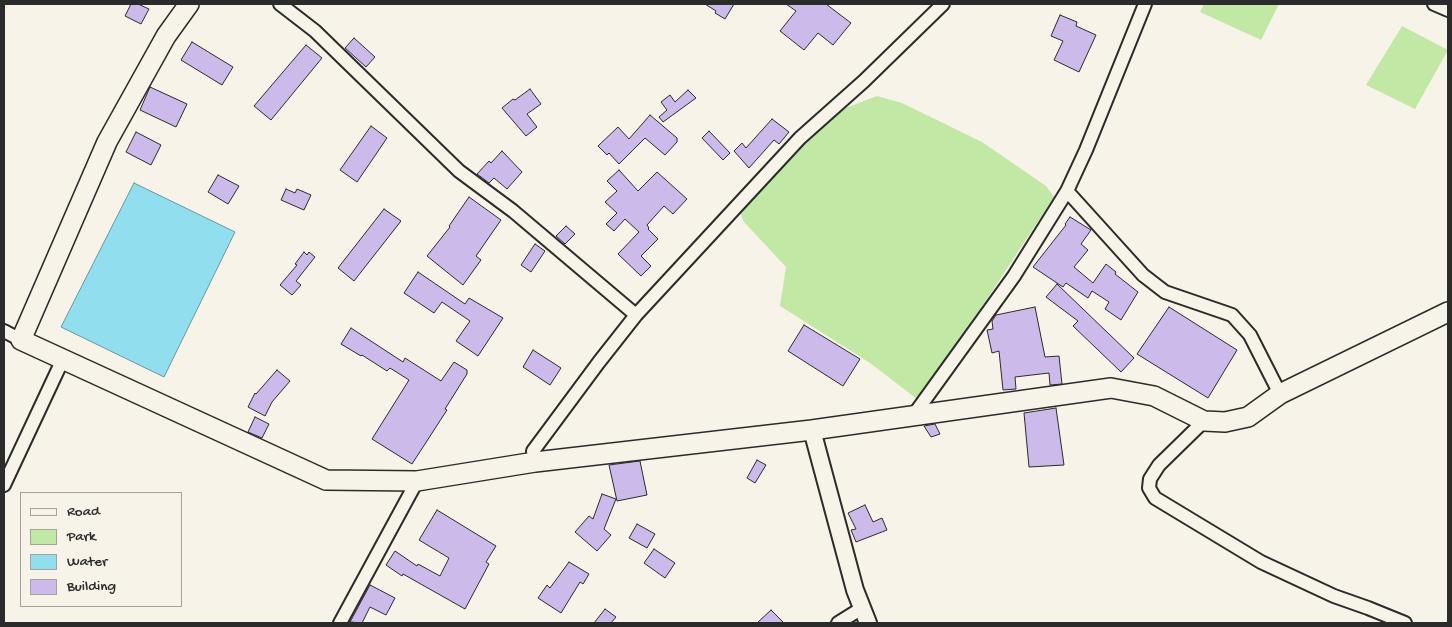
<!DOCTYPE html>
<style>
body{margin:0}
#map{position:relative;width:1452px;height:627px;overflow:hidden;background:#f7f3e8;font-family:"Gochi Hand",sans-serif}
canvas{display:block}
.frame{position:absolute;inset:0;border:5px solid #2b2b2b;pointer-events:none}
.legend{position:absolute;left:20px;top:492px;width:162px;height:115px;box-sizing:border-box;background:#f7f3e8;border:1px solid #a5a39c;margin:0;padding:6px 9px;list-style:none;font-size:15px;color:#2b2b2b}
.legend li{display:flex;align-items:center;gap:10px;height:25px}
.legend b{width:25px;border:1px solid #a5a39c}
</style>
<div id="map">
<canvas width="1452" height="627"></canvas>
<div class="frame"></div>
<ul class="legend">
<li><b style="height:6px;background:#f7f3e8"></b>Road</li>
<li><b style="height:14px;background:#c1e9a5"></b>Park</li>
<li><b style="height:14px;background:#91deef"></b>Water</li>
<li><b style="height:14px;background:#ccbaeb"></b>Building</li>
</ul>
</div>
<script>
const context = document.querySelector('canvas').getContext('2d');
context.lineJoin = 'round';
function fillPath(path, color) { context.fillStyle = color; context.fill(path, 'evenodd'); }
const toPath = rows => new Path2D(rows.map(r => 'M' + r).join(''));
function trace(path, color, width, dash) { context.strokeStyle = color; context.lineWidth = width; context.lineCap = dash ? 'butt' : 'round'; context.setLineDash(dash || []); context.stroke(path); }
const green = toPath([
 [1204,4,1279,4,1261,40,1200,12],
 [1402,26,1448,50,1415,109,1366,85],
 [877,96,902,103,982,142,1046,186,1054,197,987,299,917,399,870,363,780,306,786,267,744,222,739,210,811,138,843,109]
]);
const water = toPath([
 [134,183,235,232,164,377,61,327,134,183]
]);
const building = toPath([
 [131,4,138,4,149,9,141,24,125,16,131,4],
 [705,4,734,4,725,19,715,13,716,11,705,4],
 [786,4,826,4,851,23,833,45,818,33,804,50,780,31,796,11,786,4],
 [1060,15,1077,22,1076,26,1096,35,1079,72,1054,60,1063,41,1051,36,1060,15],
 [354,38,375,57,366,67,345,48,354,38],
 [192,42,233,67,222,85,181,60,192,42],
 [306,45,322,58,271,120,254,106,306,45],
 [150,87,187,104,176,127,140,110,150,87],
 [530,89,541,104,527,114,537,127,526,136,502,108,513,99,515,100,530,89],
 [688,90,696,98,663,122,659,117,667,110,661,102,670,95,675,102,688,90],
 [650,115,677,138,677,142,665,155,645,138,619,164,609,153,607,155,598,146,618,127,629,139,650,115],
 [772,119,789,132,779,144,774,140,749,168,734,151,742,143,746,148,772,119],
 [371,126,387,138,357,182,340,170,371,126],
 [709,131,730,153,723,160,702,138,709,131],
 [136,132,161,145,151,165,126,152,136,132],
 [502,151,522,172,507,189,494,178,489,183,477,174,489,161,491,163,502,151],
 [619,170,638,191,657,172,687,199,673,214,664,206,647,225,649,228,648,229,658,239,641,256,651,266,641,276,618,254,639,232,625,219,614,231,606,224,617,213,605,202,617,191,607,181,619,170],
 [218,175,239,186,228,204,208,192,218,175],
 [286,189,295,193,297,189,311,195,304,210,281,200,286,189],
 [469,197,501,220,476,256,481,260,463,285,427,256,450,227,449,226,469,197],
 [384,209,401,221,354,281,338,268,384,209],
 [1070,217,1091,230,1081,244,1088,250,1074,267,1093,283,1106,264,1116,272,1115,274,1138,292,1121,320,1105,309,1109,302,1092,291,1088,298,1066,283,1063,287,1033,267,1066,225,1065,224,1070,217],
 [566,226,575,234,565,244,556,236,566,226],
 [535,244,545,251,531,272,521,265,535,244],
 [304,252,307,255,309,252,315,257,296,281,301,285,292,295,280,285,297,265,295,264,304,252],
 [418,272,465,304,469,298,503,318,478,356,456,341,470,321,442,302,434,313,404,293,418,272],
 [1057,284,1134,358,1121,372,1073,326,1078,321,1046,297,1057,284],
 [1035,307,1045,357,1059,356,1062,384,1050,385,1049,373,1015,377,1016,389,1003,390,999,351,992,353,987,330,993,329,992,321,996,315,1035,307],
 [1169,307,1237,350,1208,398,1137,354,1169,307],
 [804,325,860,359,843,386,788,351,804,325],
 [351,328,403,362,405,358,441,381,454,362,467,370,467,374,445,409,447,410,412,464,372,439,409,380,390,368,387,371,362,355,361,356,341,344,351,328],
 [533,350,561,368,550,385,523,367,533,350],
 [277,370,290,381,272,402,265,416,248,407,255,393,256,394,277,370],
 [1056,408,1064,465,1029,467,1024,413,1056,408],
 [255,417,269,424,262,438,248,432,255,417],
 [935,424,940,434,931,437,924,426,935,424],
 [757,460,766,465,755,483,747,478,757,460],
 [640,461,647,495,617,501,609,465,640,461],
 [602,494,616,499,604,529,611,535,597,551,575,532,589,516,593,519,602,494],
 [865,505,873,522,882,518,887,530,856,542,851,530,856,529,848,513,865,505],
 [437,510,496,546,486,562,489,564,465,609,403,574,402,576,386,565,395,551,417,566,418,564,440,576,449,558,419,540,437,510],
 [637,524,655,534,647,548,629,538,637,524],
 [654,549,675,563,665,578,644,563,654,549],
 [569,562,589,574,583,584,580,582,561,613,538,598,547,585,550,588,569,562],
 [370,585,395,598,386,615,370,607,362,623,350,622,370,585],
 [605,609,616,617,611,623,594,623,605,609],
 [771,610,784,623,757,623,771,610]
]);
const minor = toPath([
 [280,4,315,31,459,171,513,211,636,315],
 [1434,4,1448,10],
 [1067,191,1143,275,1165,292,1232,315,1250,335,1280,394],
 [4,331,21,340],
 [913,416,1014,276,1067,191,1086,150,1145,4],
 [1204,421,1159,465,1150,479,1149,488,1155,498,1261,562,1334,596,1368,608,1405,623],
 [535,462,533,451,599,362,636,315,800,138,864,81,943,4],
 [4,485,63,359],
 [340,623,417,481],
 [838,623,862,608]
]);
const major = toPath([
 [812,430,855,590,868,623]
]);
const highway = toPath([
 [189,4,166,36,107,142,21,340,326,480,417,481,535,462,812,430,1111,388,1154,396,1204,421,1225,422,1248,417,1280,394,1448,312]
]);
fillPath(green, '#c1e9a5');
fillPath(water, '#91deef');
trace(water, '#6896a1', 1);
fillPath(building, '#ccbaeb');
trace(building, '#2b2b2b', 1);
trace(minor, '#2b2b2b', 16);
trace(major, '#2b2b2b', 20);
trace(highway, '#2b2b2b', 22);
trace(minor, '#f7f3e8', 12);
trace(major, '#f7f3e8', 16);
trace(highway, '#f7f3e8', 19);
</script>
